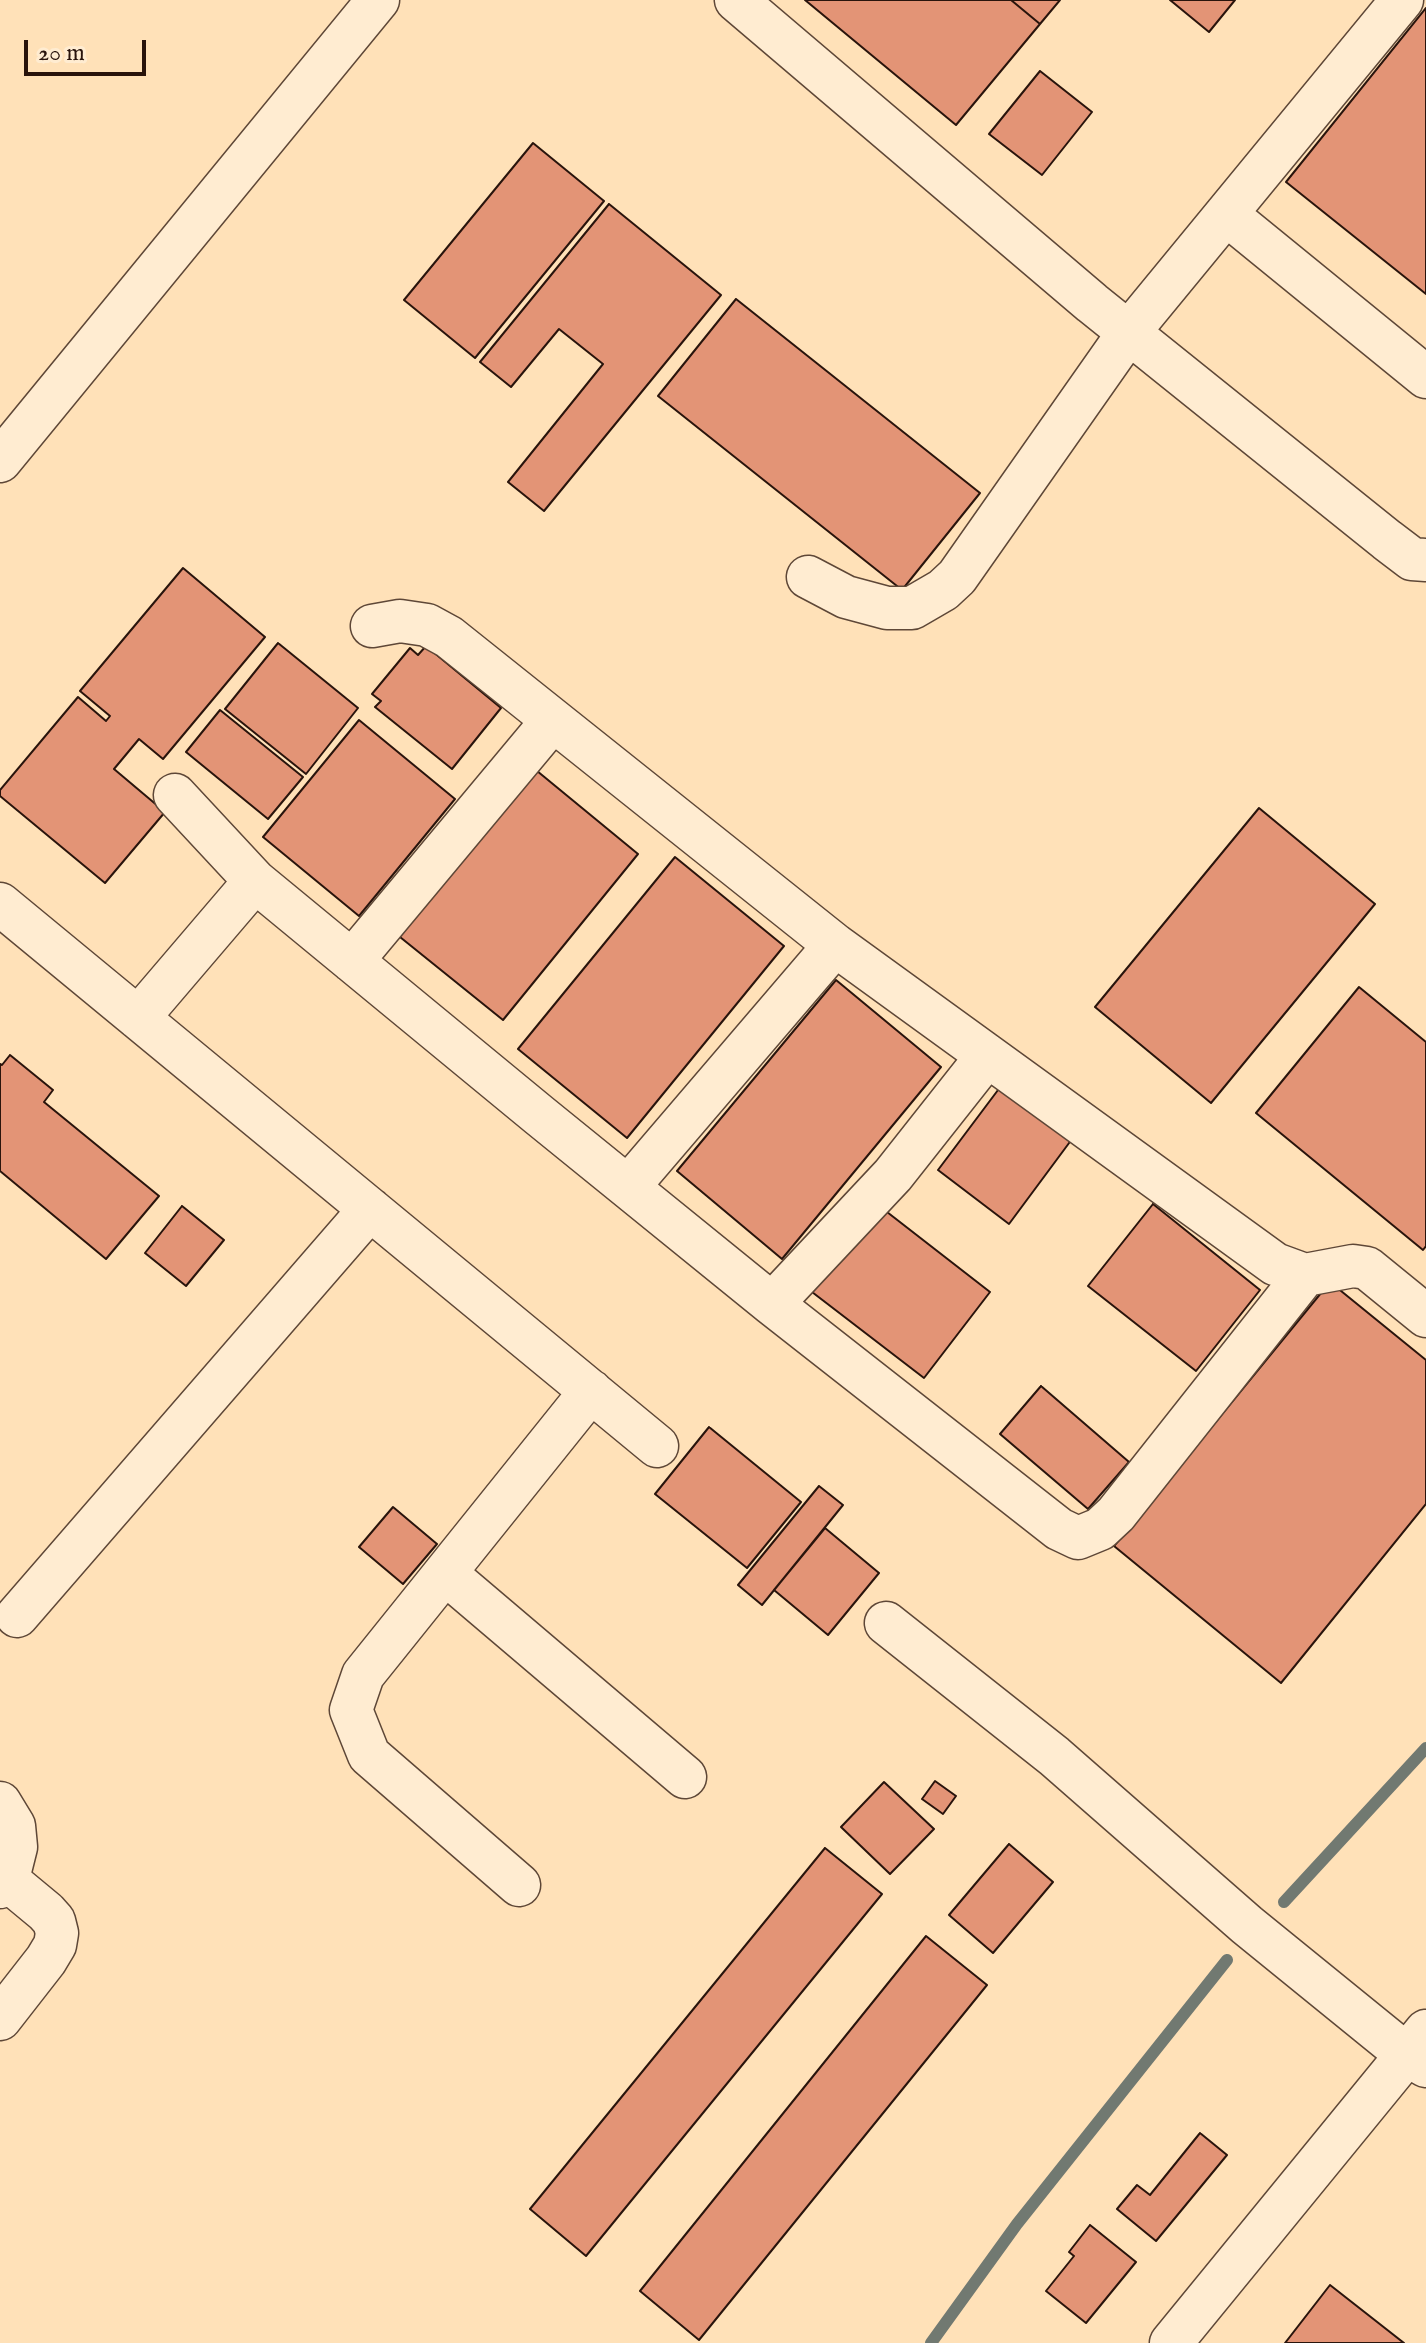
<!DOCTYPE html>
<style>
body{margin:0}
#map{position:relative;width:1426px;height:2343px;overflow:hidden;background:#ffe1b8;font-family:"IM FELL English",serif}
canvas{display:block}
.scale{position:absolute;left:24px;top:40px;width:122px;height:36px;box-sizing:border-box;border:4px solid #29140c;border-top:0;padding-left:10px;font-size:24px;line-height:28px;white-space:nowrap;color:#29140c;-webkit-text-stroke:6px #ffecd1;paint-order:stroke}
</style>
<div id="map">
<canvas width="1426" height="2343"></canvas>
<div class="scale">20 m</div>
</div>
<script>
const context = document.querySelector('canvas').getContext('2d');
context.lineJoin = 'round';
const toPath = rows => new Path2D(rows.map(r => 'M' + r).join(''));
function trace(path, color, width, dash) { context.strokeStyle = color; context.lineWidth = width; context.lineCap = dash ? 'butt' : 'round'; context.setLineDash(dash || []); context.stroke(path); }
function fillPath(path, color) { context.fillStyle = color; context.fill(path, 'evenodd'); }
const stream = toPath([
 [1284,1902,1426,1748],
 [931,2343,1017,2224,1227,1960]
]);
const building = toPath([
 [805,0,1011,0,1040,24,956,125,805,0],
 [1011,0,1060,0,1040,24,1011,0],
 [1170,0,1235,0,1209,32,1170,0],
 [1426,8,1426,294,1286,182,1426,8],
 [1040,71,1092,112,1042,175,989,134,1040,71],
 [533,143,604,201,475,358,404,300,533,143],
 [609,204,721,295,544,511,508,482,603,364,559,329,511,387,480,362,609,204],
 [736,299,980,493,902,590,658,396,736,299],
 [183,568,265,637,163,759,139,739,114,769,165,812,105,883,0,796,0,790,78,697,106,721,110,716,80,691,183,568],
 [278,643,358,708,306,774,225,709,278,643],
 [426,646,501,708,452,769,375,707,381,701,372,694,410,648,418,655,426,646],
 [220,710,303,777,268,819,186,752,220,710],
 [359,720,455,799,359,916,263,837,359,720],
 [531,766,638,854,503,1020,395,933,531,766],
 [1259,808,1375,904,1211,1103,1095,1007,1259,808],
 [675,857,784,946,627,1138,518,1049,675,857],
 [836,980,941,1067,782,1259,677,1171,836,980],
 [1359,987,1426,1042,1426,1246,1423,1250,1256,1113,1359,987],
 [10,1055,53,1090,44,1102,159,1196,106,1259,0,1171,0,1064,2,1065,10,1055],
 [1004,1082,1075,1135,1009,1224,938,1170,1004,1082],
 [1153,1204,1260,1290,1196,1371,1088,1286,1153,1204],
 [878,1205,990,1292,924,1378,812,1292,878,1205],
 [182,1206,224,1240,186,1286,145,1253,182,1206],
 [1330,1282,1426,1360,1426,1504,1281,1683,1114,1546,1330,1282],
 [1041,1386,1129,1462,1088,1509,1000,1434,1041,1386],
 [709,1427,801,1502,747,1568,655,1494,709,1427],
 [819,1486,843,1505,762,1605,738,1585,819,1486],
 [393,1507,437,1544,403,1584,359,1547,393,1507],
 [825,1528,879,1573,828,1635,774,1590,825,1528],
 [935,1781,956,1796,943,1814,922,1799,935,1781],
 [884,1782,934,1829,890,1874,841,1827,884,1782],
 [1009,1844,1053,1882,993,1953,949,1915,1009,1844],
 [825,1848,882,1894,586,2256,530,2209,825,1848],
 [926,1936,987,1985,699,2340,640,2291,926,1936],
 [1200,2133,1227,2155,1156,2241,1117,2209,1137,2185,1150,2195,1200,2133],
 [1090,2225,1136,2262,1086,2323,1046,2291,1074,2256,1069,2252,1090,2225],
 [1330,2285,1404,2343,1285,2343,1330,2285]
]);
const minor = toPath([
 [736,0,1092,303,1387,540,1412,559,1426,560],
 [1226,214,1426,377],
 [0,461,378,0],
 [808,577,846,597,887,608,912,608,943,590,957,577,1129,332,1402,0],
 [553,720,835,945,628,1187],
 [175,795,255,881,539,1115,772,1304,1059,1529,1078,1538,1100,1529,1116,1514,1305,1275],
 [0,904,657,1446],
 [835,945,1275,1264,1305,1275,1353,1266,1367,1268,1426,1316],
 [352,961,553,720,449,637,427,625,400,621,372,626],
 [138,1018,255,881],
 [772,1304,893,1175,987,1056],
 [445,1573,685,1777],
 [17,1616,370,1209],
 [886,1623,1054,1756,1247,1925,1407,2055,1426,2066],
 [0,1803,14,1826,16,1847,11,1867,0,1887],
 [519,1885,369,1755,351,1710,363,1675,591,1391],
 [0,2019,46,1960,55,1945,57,1933,54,1921,46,1912,5,1878],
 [1171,2343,1426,2031]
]);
trace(stream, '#717971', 12);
fillPath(building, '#e39476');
trace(building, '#29140c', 2);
trace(minor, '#5e4737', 45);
trace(minor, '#ffecd1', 42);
</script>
